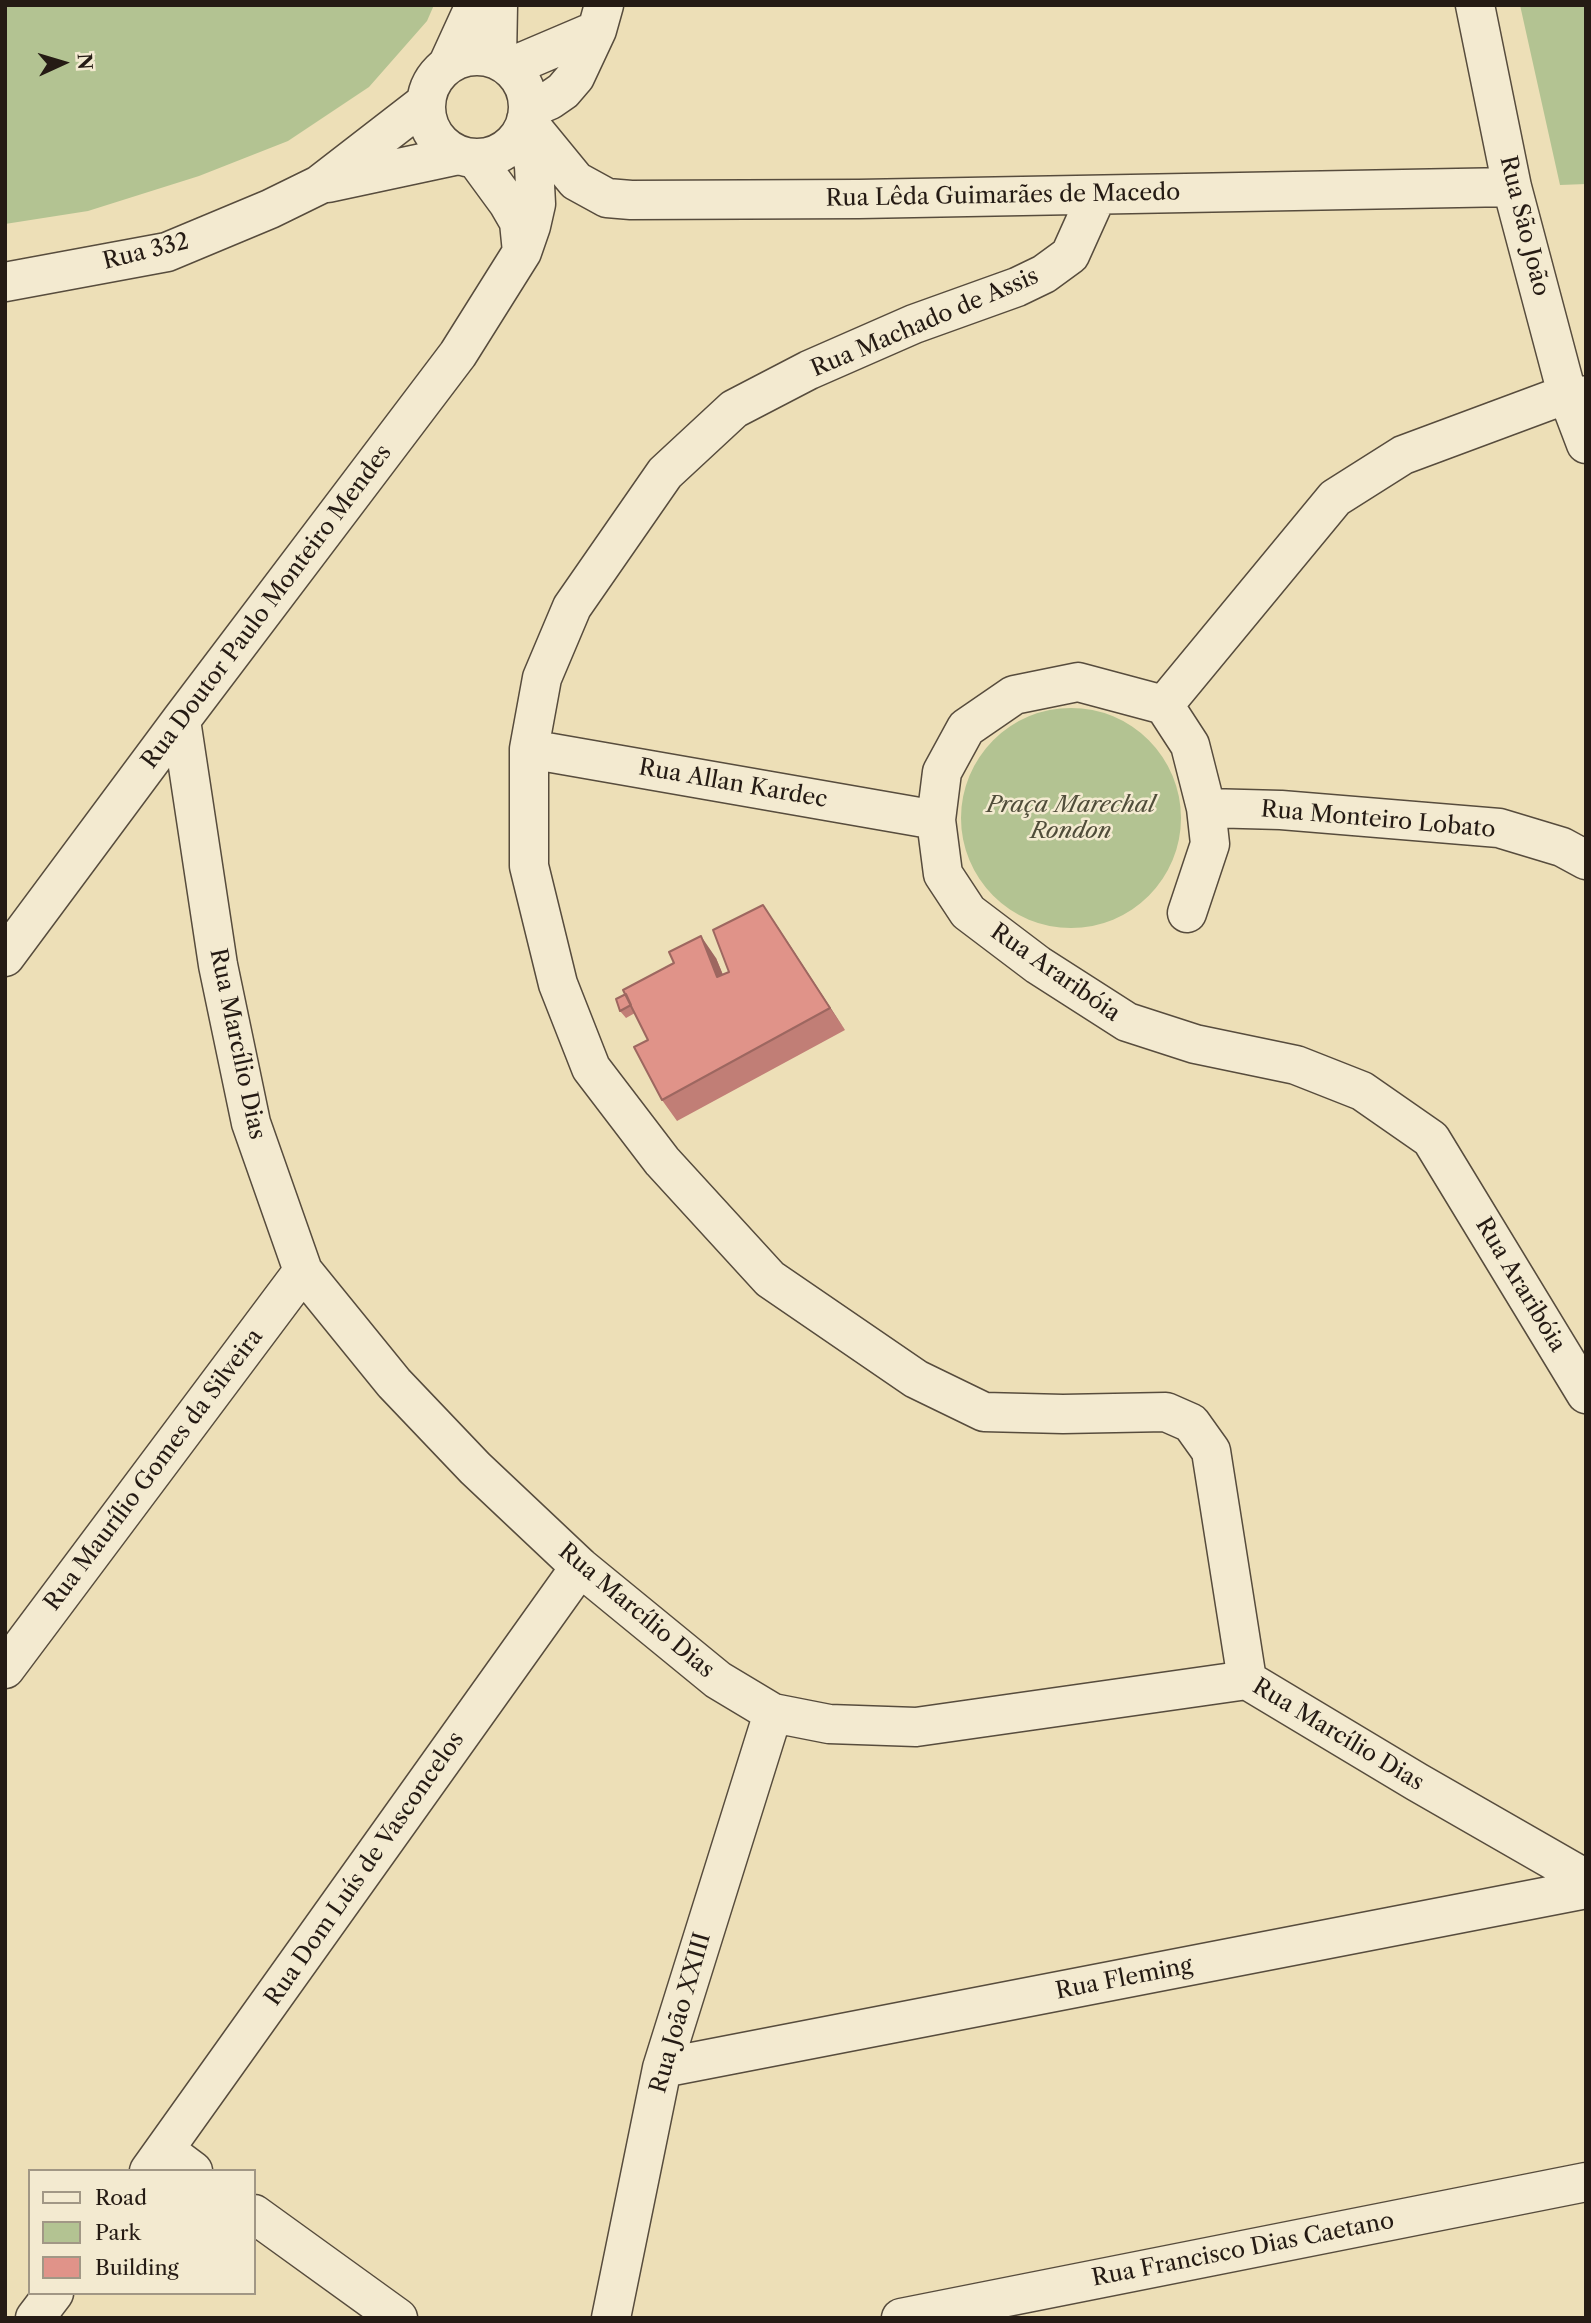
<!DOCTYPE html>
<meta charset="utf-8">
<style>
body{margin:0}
#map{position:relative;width:1591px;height:2323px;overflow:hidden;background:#eddfb7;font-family:"Libre Caslon Text",serif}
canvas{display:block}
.frame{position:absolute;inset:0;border:7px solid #251b14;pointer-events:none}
.legend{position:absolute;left:28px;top:2169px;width:228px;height:126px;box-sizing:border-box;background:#f3ead0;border:2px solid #a19785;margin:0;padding:9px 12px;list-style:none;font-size:21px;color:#251b14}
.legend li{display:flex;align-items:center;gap:14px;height:35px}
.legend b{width:35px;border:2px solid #a19785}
.north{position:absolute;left:28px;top:28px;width:70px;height:70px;-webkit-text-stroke:5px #f3ead0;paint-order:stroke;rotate:86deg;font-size:19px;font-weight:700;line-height:28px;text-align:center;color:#251b14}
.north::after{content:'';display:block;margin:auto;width:24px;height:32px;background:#251b14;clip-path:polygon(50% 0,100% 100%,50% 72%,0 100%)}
</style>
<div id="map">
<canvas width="1591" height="2323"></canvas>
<div class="frame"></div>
<ul class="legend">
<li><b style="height:9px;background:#f3ead0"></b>Road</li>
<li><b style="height:19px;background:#b3c392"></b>Park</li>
<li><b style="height:19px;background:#e09389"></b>Building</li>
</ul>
<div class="north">N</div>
</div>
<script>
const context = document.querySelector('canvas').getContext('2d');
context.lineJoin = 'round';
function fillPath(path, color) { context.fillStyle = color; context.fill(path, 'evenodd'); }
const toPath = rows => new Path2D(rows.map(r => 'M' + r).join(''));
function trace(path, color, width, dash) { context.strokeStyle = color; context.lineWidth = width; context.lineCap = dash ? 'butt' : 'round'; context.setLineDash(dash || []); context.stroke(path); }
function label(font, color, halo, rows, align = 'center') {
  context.font = font + ' "Libre Caslon Text",serif'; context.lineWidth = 5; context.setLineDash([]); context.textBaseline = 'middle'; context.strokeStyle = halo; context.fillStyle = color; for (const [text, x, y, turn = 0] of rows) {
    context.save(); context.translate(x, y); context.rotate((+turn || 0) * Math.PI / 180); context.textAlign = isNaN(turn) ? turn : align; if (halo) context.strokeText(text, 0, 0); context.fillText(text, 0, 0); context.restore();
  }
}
const green = toPath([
 [5,5,434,5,427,21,369,87,288,141,199,176,88,211,5,224],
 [1520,5,1586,5,1586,184,1560,185],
 '961 818a110 110 0 1 1 220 0a110 110 0 1 1-220 0Z'
]);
const street = toPath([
 [1475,5,1512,187,1567,394,1586,444],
 '426 107a51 51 0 1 1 102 0a51 51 0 1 1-102 0Z',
 [497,59,498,5],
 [448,64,475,5],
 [510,67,597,30],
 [529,109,550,100,563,91,575,77,597,30,604,5],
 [526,120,576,181,607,198,631,200,859,199,1512,187],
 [475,158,508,203,519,222,522,252],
 [328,183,459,155],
 [1097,195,1070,255,1044,274,1017,287,914,324,809,370,734,409,665,473,572,607,542,678,529,749,529,866,558,984,591,1068,662,1161,770,1279,916,1379,984,1412,1063,1414,1166,1412,1191,1423,1211,1451,1247,1680],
 [5,282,167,252,270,209,319,185,425,103],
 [1164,705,1335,498,1403,455,1567,394,1586,396],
 [181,720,218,965,251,1123,303,1271,394,1383,475,1468,580,1567,718,1680,773,1713,829,1724,916,1727,1247,1680,1417,1782,1586,1879],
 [529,749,936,820],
 [1206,808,1281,810,1499,828,1562,847,1586,860],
 [1187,913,1210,844,1206,808,1190,745,1164,705,1078,682,1014,695,966,728,942,772,936,820,943,874,968,912,1038,965,1127,1022,1195,1044,1296,1065,1362,1091,1431,1139,1586,1394],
 [5,957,181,720,458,354,522,252,531,226,536,204,534,166,525,124],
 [5,1669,303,1271],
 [662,2068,1586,1889],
 [165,2150,193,2171],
 [149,2171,580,1567],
 [254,2214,398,2318],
 [35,2318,54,2293],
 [611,2318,662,2068,773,1713],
 [901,2318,1586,2182]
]);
const wall = toPath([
 [763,905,845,1030,677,1121,662,1100,648,1040,635,1013,626,1018,620,1011,626,994,674,963,716,958,723,975,729,972]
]);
const shadedWall = toPath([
 [763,905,778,927,845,1030,830,1008],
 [701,936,716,958,733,999,717,977]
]);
const building = toPath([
 [763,905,830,1008,662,1100,634,1047,648,1040,623,990,674,963,669,952,701,936,717,977,729,972,713,930,763,905],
 [626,994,631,1005,620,1011,616,999,626,994]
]);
const streetNames = [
 ["Rua Lêda Guimarães de Macedo",1003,196,-1],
 ["Rua São João",1524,226,76],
 ["Rua 332",146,252,-14],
 ["Rua Machado de Assis",925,323,-23],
 ["Rua Doutor Paulo Monteiro Mendes",267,607,-53],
 ["Rua Allan Kardec",733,784,10],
 ["Rua Monteiro Lobato",1378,820,5],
 ["Rua Araribóia",1055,973,35],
 ["Rua Marcílio Dias",237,1044,78],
 ["Rua Araribóia",1520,1285,59],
 ["Rua Maurílio Gomes da Silveira",154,1470,-53],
 ["Rua Marcílio Dias",636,1611,40],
 ["Rua Marcílio Dias",1338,1735,31],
 ["Rua Dom Luís de Vasconcelos",365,1869,-55],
 ["Rua Fleming",1124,1979,-11],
 ["Rua João XXIII",681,2013,-74],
 ["Rua Francisco Dias Caetano",1243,2250,-11]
];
const parkNames = [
 ["Praça Marechal",1071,805],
 ["Rondon",1071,831]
];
fillPath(green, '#b3c392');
trace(street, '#574c3d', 41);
trace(street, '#f3ead0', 38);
fillPath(wall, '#c17e76');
fillPath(shadedWall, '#9d6760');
fillPath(building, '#e09389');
trace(building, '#9d6760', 2);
label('23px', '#251b14', '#f3ead0', streetNames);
label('italic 23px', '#504d3a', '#f3ead0', parkNames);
</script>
